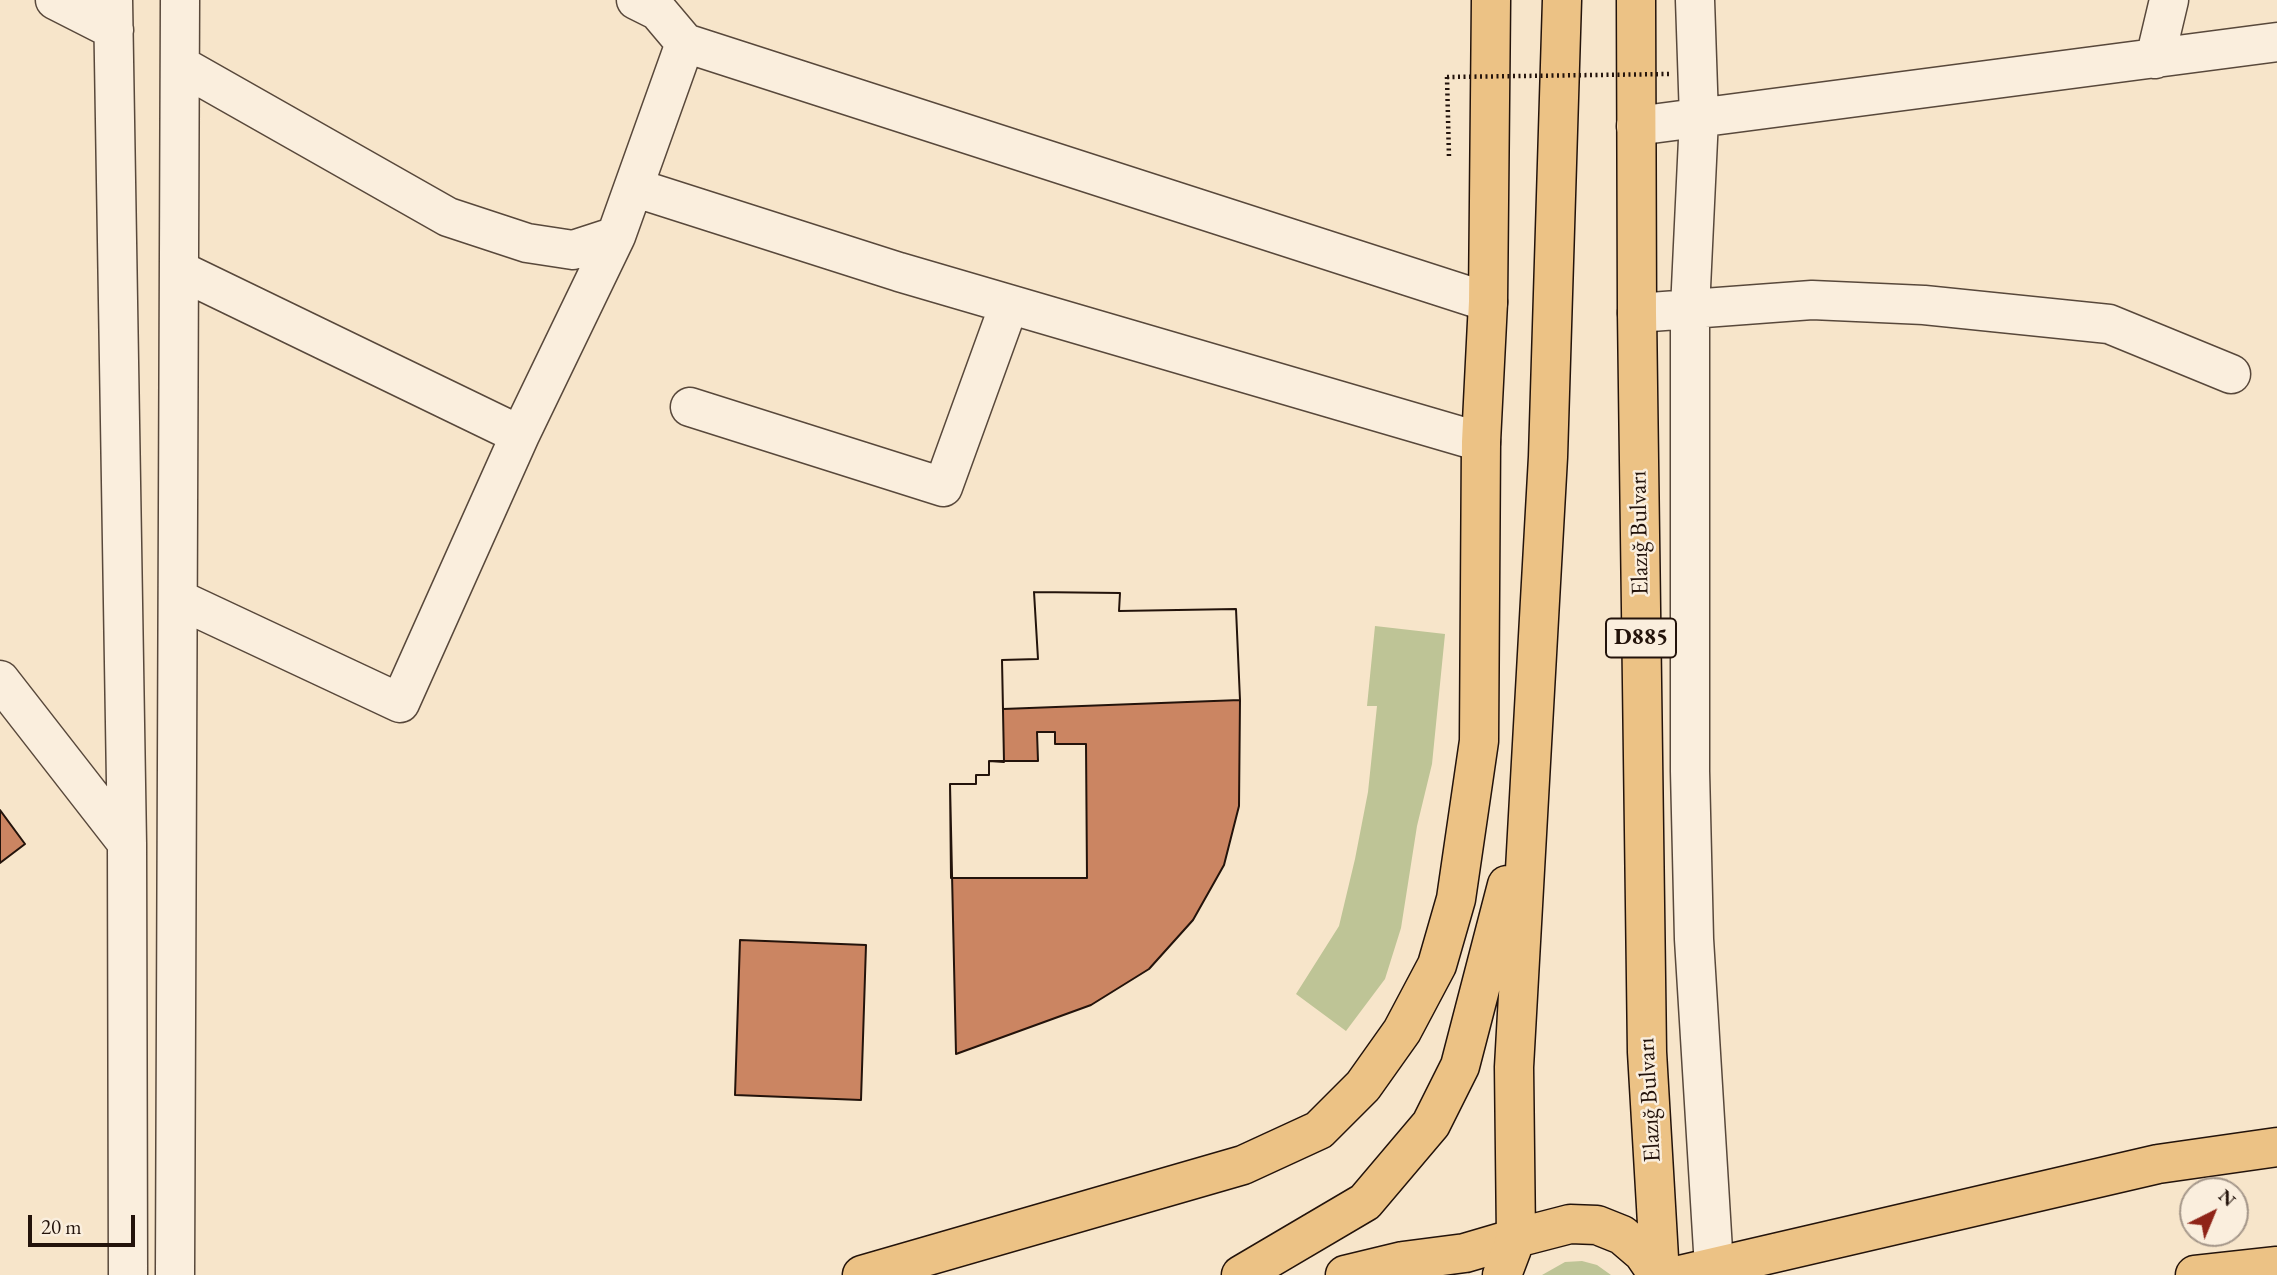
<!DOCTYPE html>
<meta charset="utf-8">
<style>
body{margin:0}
#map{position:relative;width:2277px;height:1275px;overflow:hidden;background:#f7e5ca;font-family:"EB Garamond",serif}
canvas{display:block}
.north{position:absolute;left:2179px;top:1177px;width:70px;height:70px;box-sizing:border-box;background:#faeedd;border:2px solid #a49689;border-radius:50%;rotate:43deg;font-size:19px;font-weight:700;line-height:28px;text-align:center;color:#23130b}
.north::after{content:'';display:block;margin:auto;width:24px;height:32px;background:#8f2418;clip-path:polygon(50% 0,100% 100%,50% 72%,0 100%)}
.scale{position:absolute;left:28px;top:1215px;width:107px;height:32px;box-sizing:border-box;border:4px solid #23130b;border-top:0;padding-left:9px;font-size:21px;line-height:24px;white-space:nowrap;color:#23130b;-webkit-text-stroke:5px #faeedd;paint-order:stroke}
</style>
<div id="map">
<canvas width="2277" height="1275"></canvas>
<div class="north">N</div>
<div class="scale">20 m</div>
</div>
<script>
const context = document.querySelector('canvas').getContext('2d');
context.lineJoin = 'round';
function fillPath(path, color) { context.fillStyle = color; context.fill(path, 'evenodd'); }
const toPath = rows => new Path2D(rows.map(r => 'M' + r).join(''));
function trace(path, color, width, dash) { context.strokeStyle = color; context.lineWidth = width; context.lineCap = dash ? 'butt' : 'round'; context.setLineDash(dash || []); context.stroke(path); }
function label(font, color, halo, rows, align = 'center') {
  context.font = font + ' "EB Garamond",serif'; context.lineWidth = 5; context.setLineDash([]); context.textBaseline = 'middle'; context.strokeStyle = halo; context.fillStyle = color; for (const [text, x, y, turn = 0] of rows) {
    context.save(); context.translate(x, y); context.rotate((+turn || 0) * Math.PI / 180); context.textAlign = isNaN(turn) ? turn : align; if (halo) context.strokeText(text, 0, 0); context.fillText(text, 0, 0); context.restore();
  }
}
const green = toPath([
 [1375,626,1445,634,1432,764,1417,826,1401,928,1385,979,1346,1031,1296,994,1339,926,1355,859,1368,792,1377,706,1367,706],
 [1582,1261,1597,1265,1611,1275,1542,1275,1565,1262]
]);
const building = toPath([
 [1034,592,1120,593,1119,611,1236,609,1240,700,1239,806,1224,865,1193,920,1149,969,1091,1005,956,1054,950,784,976,784,976,775,989,775,989,761,1004,762,1002,660,1038,659,1034,592],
 [1034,592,1120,593,1119,611,1236,609,1240,700,1003,709,1002,660,1038,659,1034,592],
 [1037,732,1055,732,1055,744,1086,744,1087,878,951,878,950,784,976,784,976,775,989,775,989,761,1038,761,1037,732],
 [0,810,25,844,0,863,0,810],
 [740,940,866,945,861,1100,735,1095,740,940]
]);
const path = toPath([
 [1447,77,1449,158]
]);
const minor = toPath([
 [55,0,114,30],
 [113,0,127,843,128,1275],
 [636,0,658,11,685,43],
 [1695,0,1699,118,1690,309,1690,771,1694,939,1714,1267],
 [2155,59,2169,0],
 [180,65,448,217,527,243,573,250,616,236,685,43,1488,302],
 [1636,126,2277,42],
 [636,188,899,272,1481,442],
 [179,270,520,435,616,236],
 [1637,313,1812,300,1924,305,2109,324,2231,374],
 [690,407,943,487,1009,305],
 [178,599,400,703,520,435],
 [0,680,127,843],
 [175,1275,180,0]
]);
const major = toPath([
 [1345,1275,1403,1261,1465,1253,1516,1238],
 [1680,1275,2158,1164,2277,1147],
 [2195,1275,2277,1266]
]);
const highway = toPath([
 [1636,0,1637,313,1647,1052,1660,1275],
 [1516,1238,1570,1224,1597,1225,1622,1235,1643,1253,1658,1275],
 [862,1275,1243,1165,1319,1130,1363,1086,1402,1031,1437,965,1456,899,1479,741,1481,442,1488,302,1491,0],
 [1241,1275,1365,1202,1431,1124,1460,1066,1507,885],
 [1502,1275,1516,1238,1514,1067,1548,457,1562,0]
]);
const pathBridge = toPath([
 [1447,77,1670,74]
]);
const shields = [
 [1641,638,70]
];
const shieldNames = [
 ["D885",1641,638]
];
const streetNames = [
 ["Elazığ Bulvarı",1640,533,-91],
 ["Elazığ Bulvarı",1650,1100,-93]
];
fillPath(green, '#bec496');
fillPath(building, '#cb8562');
trace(building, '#23130b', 2);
trace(minor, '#58483b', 41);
trace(major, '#23130b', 41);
trace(highway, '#23130b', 41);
trace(path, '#23130b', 4.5, [2, 3.5]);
trace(minor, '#faeedd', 38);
trace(major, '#ecc285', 38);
trace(highway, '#ecc285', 38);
trace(pathBridge, '#23130b', 4.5, [2, 3.5]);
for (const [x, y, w] of shields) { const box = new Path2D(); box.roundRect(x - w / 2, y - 19.5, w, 39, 5); context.fillStyle = '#faeedd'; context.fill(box); trace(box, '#23130b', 2); }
label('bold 23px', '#23130b', null, shieldNames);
label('24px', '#23130b', '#faeedd', streetNames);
</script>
